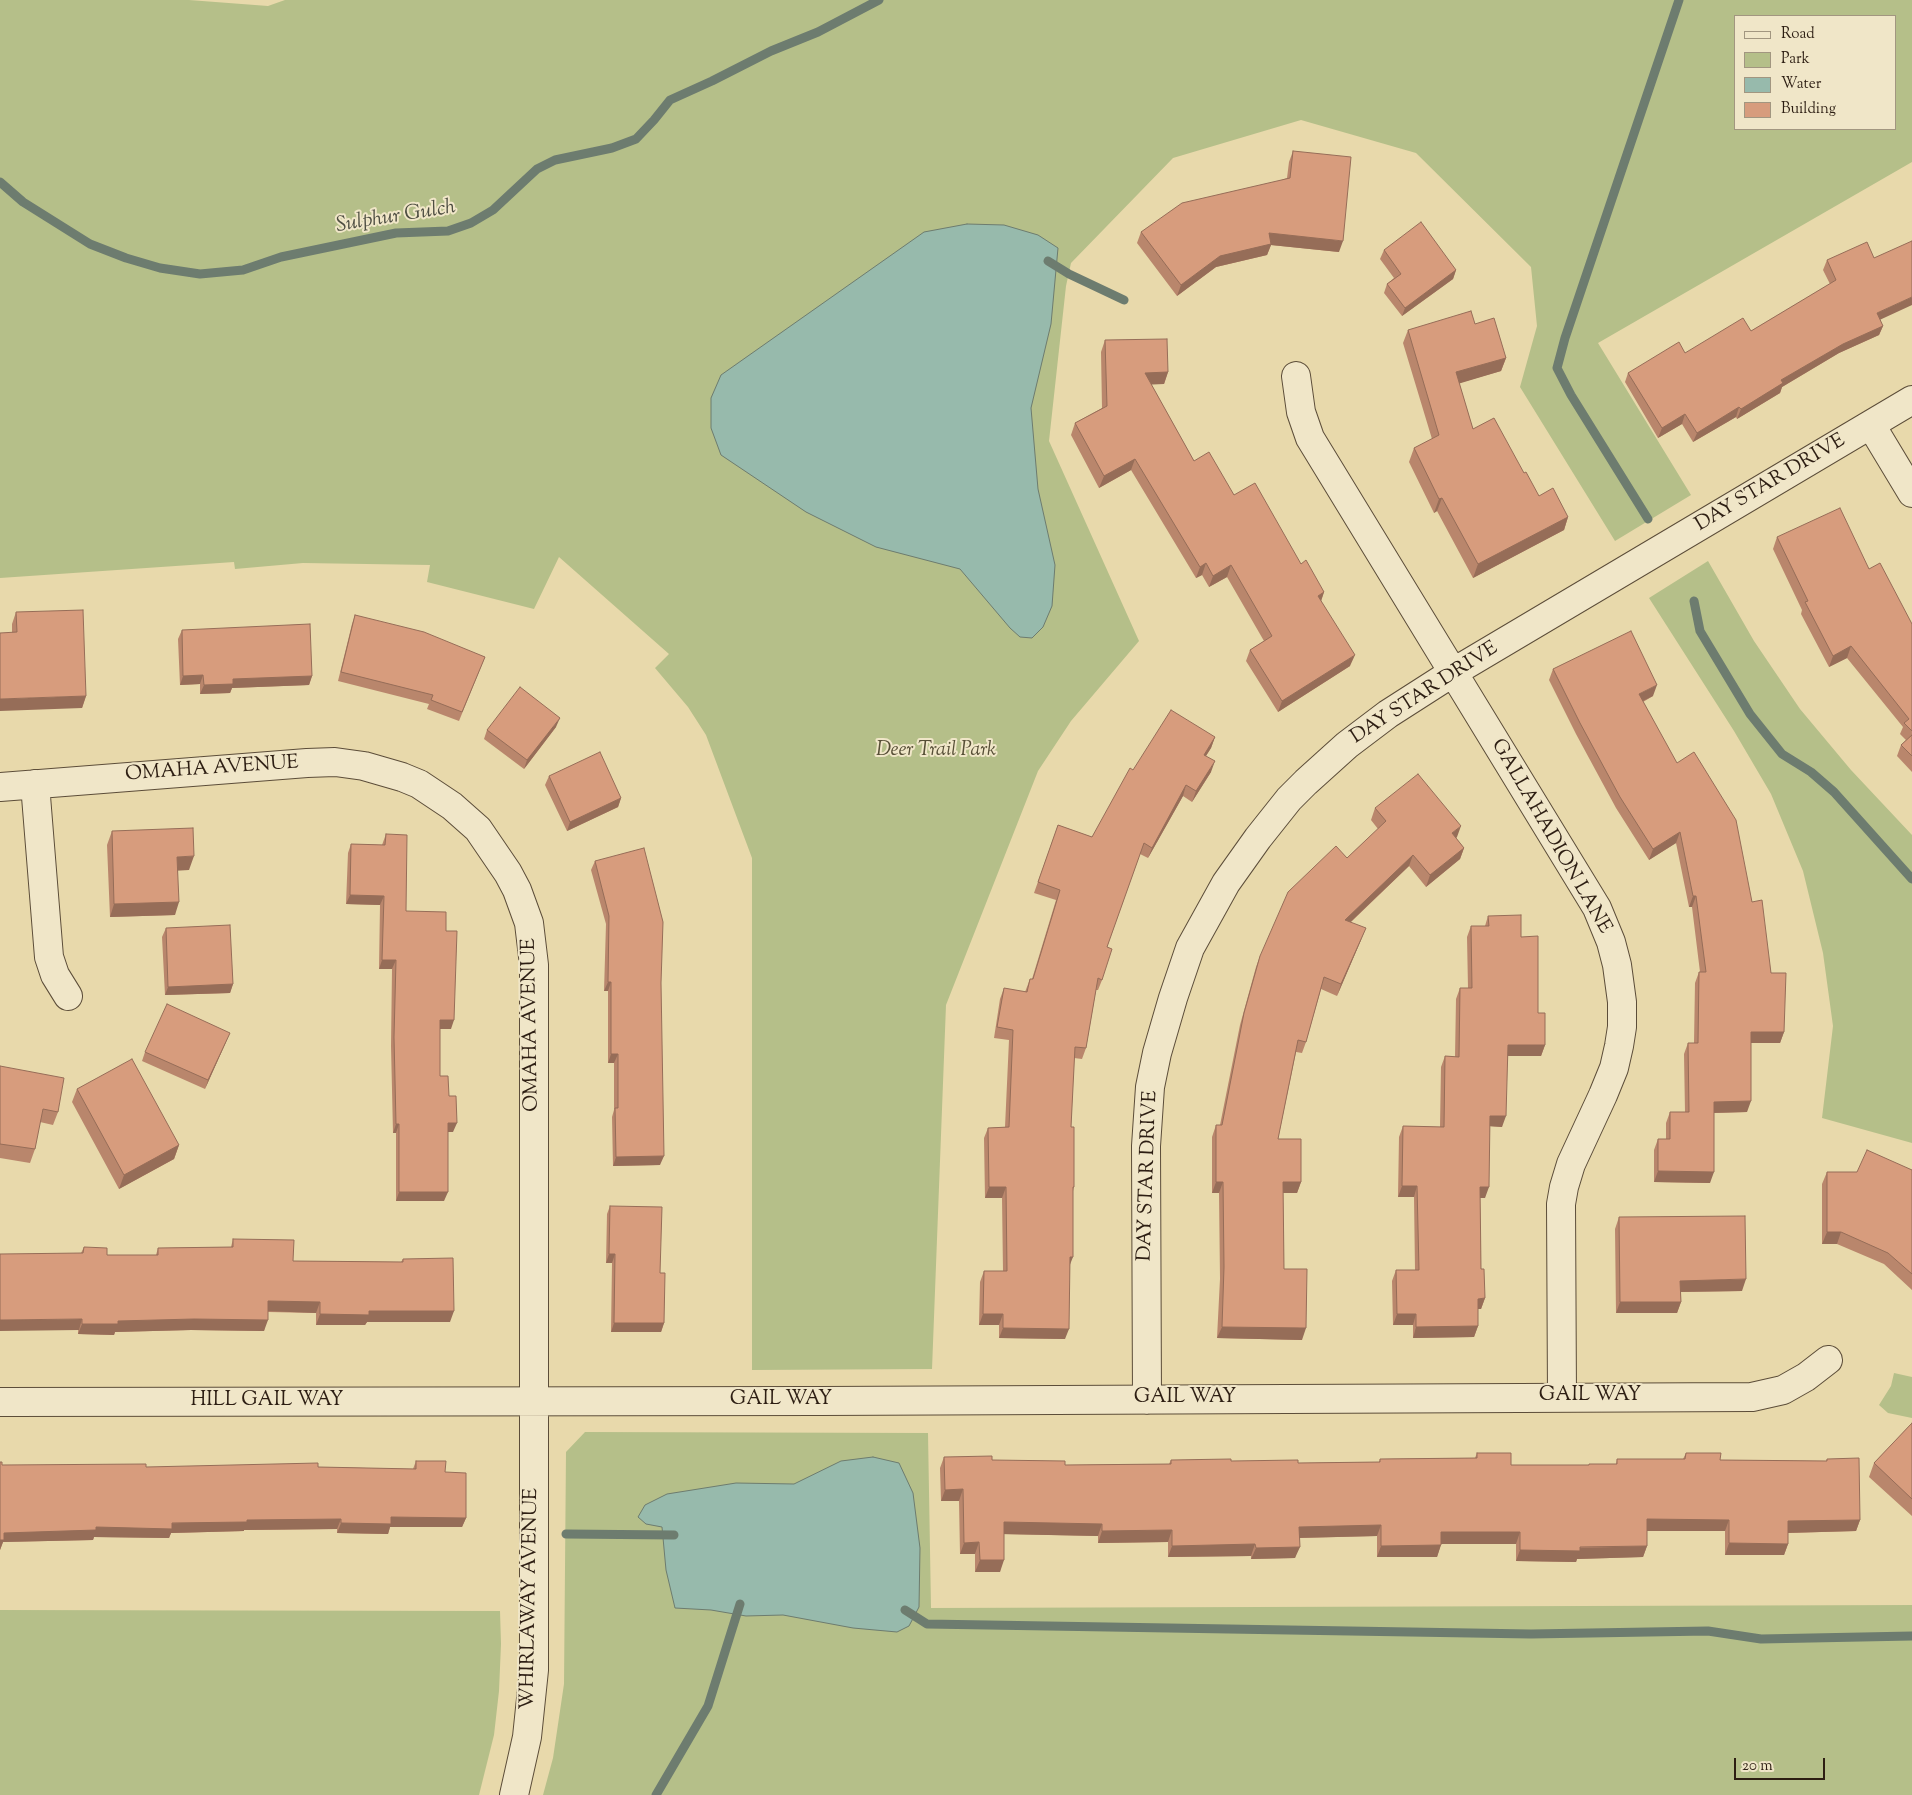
<!DOCTYPE html>
<style>
body{margin:0}
#map{position:relative;width:1912px;height:1795px;overflow:hidden;background:#e8d9ab;font-family:"Sorts Mill Goudy",serif}
canvas{display:block}
.legend{position:absolute;left:1734px;top:15px;width:162px;height:115px;box-sizing:border-box;background:#f0e6c8;border:1px solid #a29680;margin:0;padding:6px 9px;list-style:none;font-size:15px;color:#2d1e13}
.legend li{display:flex;align-items:center;gap:10px;height:25px}
.legend b{width:25px;border:1px solid #a29680}
.scale{position:absolute;left:1734px;top:1758px;width:91px;height:22px;box-sizing:border-box;border:2px solid #2d1e13;border-top:0;padding-left:6px;font-size:15px;line-height:18px;white-space:nowrap;color:#2d1e13;-webkit-text-stroke:4px #f0e6c8;paint-order:stroke}
</style>
<div id="map">
<canvas width="1912" height="1795"></canvas>
<ul class="legend">
<li><b style="height:6px;background:#f0e6c8"></b>Road</li>
<li><b style="height:14px;background:#b5bf89"></b>Park</li>
<li><b style="height:14px;background:#97baac"></b>Water</li>
<li><b style="height:14px;background:#d79c7d"></b>Building</li>
</ul>
<div class="scale">20 m</div>
</div>
<script>
const context = document.querySelector('canvas').getContext('2d');
context.lineJoin = 'round';
function fillPath(path, color) { context.fillStyle = color; context.fill(path, 'evenodd'); }
const toPath = rows => new Path2D(rows.map(r => 'M' + r).join(''));
function trace(path, color, width, dash) { context.strokeStyle = color; context.lineWidth = width; context.lineCap = dash ? 'butt' : 'round'; context.setLineDash(dash || []); context.stroke(path); }
function label(font, color, halo, rows, align = 'center') {
  context.font = font + ' "Sorts Mill Goudy",serif'; context.lineWidth = 4; context.setLineDash([]); context.textBaseline = 'middle'; context.strokeStyle = halo; context.fillStyle = color; for (const [text, x, y, turn = 0] of rows) {
    context.save(); context.translate(x, y); context.rotate((+turn || 0) * Math.PI / 180); context.textAlign = isNaN(turn) ? turn : align; if (halo) context.strokeText(text, 0, 0); context.fillText(text, 0, 0); context.restore();
  }
}
const green = toPath([
 [0,0,189,0,268,6,285,0,1912,0,1912,162,1598,343,1691,495,1615,541,1520,387,1537,326,1531,267,1416,153,1301,120,1173,158,1071,263,1066,286,1049,441,1139,641,1071,721,1038,771,946,1005,932,1369,752,1370,752,858,706,735,688,707,655,668,669,654,559,557,534,609,427,582,430,565,303,563,235,569,234,562,0,578],
 [1736,16,1896,16,1896,129,1736,129],
 [1708,561,1754,641,1800,709,1851,770,1912,835,1912,1143,1822,1118,1833,1026,1823,953,1803,871,1771,794,1734,731,1649,598],
 [1894,1373,1912,1377,1912,1418,1888,1413,1879,1405,1891,1386],
 [585,1432,928,1433,931,1608,1912,1605,1912,1795,543,1795,553,1758,564,1684,566,1452],
 [0,1610,500,1611,501,1644,499,1691,494,1735,479,1795,0,1795]
]);
const water = toPath([
 [967,224,1004,225,1038,235,1058,248,1051,324,1031,408,1038,489,1055,565,1052,606,1043,627,1032,638,1020,637,1010,628,960,569,876,547,806,512,721,455,711,428,711,398,721,375,924,232,967,224],
 [873,1457,899,1463,913,1493,920,1548,919,1607,909,1626,897,1632,853,1628,783,1615,746,1616,711,1610,675,1608,666,1570,662,1527,646,1524,638,1517,645,1505,667,1494,736,1483,794,1484,841,1461,873,1457]
]);
const stream = toPath([
 [0,182,23,202,90,244,126,258,160,268,200,274,243,270,281,257,396,233,448,231,471,223,493,210,537,169,555,160,612,148,636,139,654,120,670,100,712,81,771,51,818,32,879,0],
 [1048,261,1069,274,1124,300],
 [1648,519,1571,395,1557,368,1565,338,1679,0],
 [1694,601,1700,631,1750,714,1782,754,1811,772,1834,792,1912,879],
 [566,1534,674,1535],
 [905,1610,927,1624,1531,1634,1708,1631,1761,1639,1912,1636],
 [656,1795,708,1706,740,1604]
]);
const street = toPath([
 [1296,376,1301,412,1310,438,1597,908,1611,942,1617,965,1622,1002,1622,1027,1619,1046,1614,1068,1603,1095,1571,1164,1564,1187,1561,1204,1562,1397],
 [1871,425,1912,493],
 [35,784,49,957,55,975,68,996],
 [0,787,307,763,335,762,364,766,402,777,419,784,452,806,478,829,508,873,517,890,529,923,534,965,534,1670,527,1737,514,1795],
 [1147,1400,1146,1146,1150,1087,1157,1053,1173,998,1190,948,1226,883,1258,838,1289,799,1306,782,1347,745,1388,714,1452,673,1912,400],
 [0,1402,822,1401,1752,1397,1783,1390,1806,1377,1828,1360]
]);
const wall = toPath([
 [1293,151,1339,252,1271,245,1267,255,1216,267,1177,296,1137,243,1141,232,1287,178,1289,162],
 [1384,250,1456,270,1453,279,1402,316,1384,293,1387,284,1394,278,1380,259],
 [1827,260,1880,320,1883,326,1879,335,1839,353,1782,387,1780,393,1737,419,1736,417,1693,442,1682,424,1658,438,1625,382,1628,373,1751,331,1830,284,1823,270],
 [1475,324,1506,358,1501,371,1459,383,1473,429,1524,473,1539,496,1568,517,1564,530,1473,578,1437,511,1434,513,1409,462,1414,448,1432,439,1403,343,1408,330],
 [1105,340,1168,372,1164,384,1151,384,1194,461,1234,495,1301,564,1324,592,1321,601,1350,666,1278,712,1246,661,1250,650,1264,641,1227,577,1209,587,1202,575,1196,578,1131,470,1099,488,1071,435,1075,423,1102,408,1101,352],
 [1777,537,1869,569,1912,624,1912,772,1897,756,1901,745,1906,740,1900,734,1903,727,1847,658,1829,667,1801,614,1802,610,1773,549],
 [16,612,86,696,82,708,12,633,12,624],
 [355,615,485,657,459,721,427,709,429,704,338,681,352,624],
 [182,630,312,676,309,685,232,688,230,693,200,694,200,684,180,685,178,639],
 [1553,669,1653,696,1643,702,1752,902,1771,973,1784,1032,1780,1043,1751,1043,1747,1112,1714,1113,1710,1183,1654,1182,1654,1150,1658,1139,1666,1139,1666,1123,1670,1112,1685,1112,1684,1054,1688,1043,1694,1043,1695,983,1699,972,1700,972,1692,907,1689,907,1676,843,1649,860,1616,808,1576,734,1549,680],
 [556,727,524,769,484,739,487,730],
 [1215,737,1211,748,1206,756,1211,772,1192,802,1183,796,1148,858,1140,854,1107,947,1102,980,1098,990,1096,990,1086,1048,1082,1059,1074,1058,1071,1127,1074,1187,1073,1191,1070,1266,1065,1339,999,1338,999,1325,979,1325,980,1282,984,1271,1003,1271,1002,1198,985,1198,984,1138,988,1128,1005,1127,1009,1040,994,1038,1000,999,1004,988,1025,992,1030,979,1032,979,1056,900,1034,893,1058,825,1092,837,1133,770],
 [549,776,621,798,618,807,567,831,545,785],
 [1375,808,1457,837,1456,838,1464,848,1460,859,1426,887,1409,866,1351,922,1361,940,1337,996,1321,989,1306,1042,1302,1053,1296,1052,1278,1139,1301,1182,1297,1193,1283,1193,1284,1269,1302,1340,1217,1338,1220,1279,1219,1193,1212,1193,1212,1137,1216,1125,1220,1125,1240,1025,1256,967,1260,956,1347,858,1378,829,1371,820],
 [112,831,189,870,178,870,175,915,110,917,107,845],
 [386,834,406,911,446,931,451,1029,440,1029,440,1076,449,1096,453,1132,448,1132,444,1201,396,1201,396,1133,393,1133,391,1046,392,969,379,969,380,905,346,904,348,853,351,844,382,845],
 [595,861,661,983,660,1165,613,1166,612,1117,614,1110,614,1063,608,1063,608,991,604,991,606,924,591,870],
 [1488,916,1521,937,1538,1013,1545,1045,1541,1056,1508,1056,1502,1127,1490,1126,1485,1198,1480,1198,1481,1269,1485,1298,1481,1309,1478,1309,1478,1326,1474,1337,1413,1338,1413,1325,1393,1325,1392,1281,1396,1270,1415,1270,1414,1197,1398,1197,1399,1137,1403,1126,1440,1127,1441,1067,1445,1056,1455,1057,1456,999,1460,988,1468,988,1467,937,1471,926,1485,926],
 [166,928,233,984,230,993,165,995,162,937],
 [226,1042,205,1089,142,1061,145,1052],
 [0,1066,58,1112,53,1125,40,1122,35,1149,30,1163,0,1158],
 [77,1089,179,1145,174,1159,119,1189,72,1102],
 [1912,1170,1912,1290,1884,1264,1837,1244,1822,1244,1822,1184,1827,1172,1857,1172],
 [610,1206,660,1273,664,1323,661,1332,611,1332,612,1263,606,1263,607,1214],
 [1619,1217,1742,1291,1681,1292,1681,1302,1677,1313,1616,1313,1615,1229],
 [233,1239,293,1261,401,1262,403,1259,450,1322,367,1322,365,1325,316,1325,316,1313,268,1312,264,1331,191,1330,115,1332,114,1335,78,1334,81,1253,84,1247,107,1255,156,1255,158,1248,231,1247],
 [1912,1423,1912,1516,1869,1477,1874,1463],
 [1477,1453,1511,1465,1589,1465,1589,1464,1616,1464,1617,1459,1683,1459,1686,1453,1720,1460,1826,1461,1827,1459,1860,1520,1856,1531,1788,1533,1788,1544,1784,1555,1725,1555,1725,1531,1647,1531,1647,1546,1643,1557,1577,1559,1576,1562,1516,1561,1516,1544,1441,1544,1437,1557,1377,1557,1377,1536,1299,1538,1295,1558,1251,1559,1251,1556,1168,1557,1168,1542,1098,1543,1098,1536,1004,1534,1000,1572,975,1572,975,1554,960,1554,959,1501,941,1501,940,1468,944,1457,1065,1465,1169,1464,1171,1460,1298,1463,1379,1462,1380,1459,1475,1458],
 [416,1461,445,1472,466,1518,462,1527,390,1527,388,1534,337,1533,337,1529,244,1530,244,1531,171,1533,169,1538,94,1537,93,1540,3,1542,0,1550,0,1462,2,1465,146,1467,318,1467,413,1469]
]);
const shadedWall = toPath([
 [1269,233,1343,241,1339,252,1271,245,1267,255,1216,267,1177,296,1181,285,1220,256],
 [1456,270,1453,279,1402,316,1405,308],
 [1912,297,1912,305,1873,323,1877,313],
 [1883,326,1879,335,1839,353,1782,387,1780,393,1737,419,1741,409,1781,380,1843,344],
 [1506,358,1501,371,1451,386,1456,372],
 [1168,372,1164,384,1141,385,1145,373],
 [1739,407,1736,417,1693,442,1697,433],
 [1685,414,1682,424,1658,438,1662,428],
 [1135,459,1131,470,1099,488,1104,476],
 [1442,498,1437,511,1434,513,1439,499],
 [1568,517,1564,530,1473,578,1478,564],
 [1206,563,1202,575,1196,578,1200,567],
 [1231,565,1227,577,1209,587,1213,576],
 [1324,592,1320,604,1318,596],
 [1851,646,1847,658,1829,667,1833,656],
 [1355,655,1350,666,1278,712,1282,701],
 [203,675,200,684,180,685,183,676],
 [312,676,309,685,232,688,230,693,200,694,204,685,233,679],
 [1657,685,1653,696,1635,705,1639,694],
 [86,696,82,708,0,711,0,699],
 [560,718,556,727,524,769,527,760],
 [1215,737,1211,748,1200,765,1204,755],
 [1215,761,1211,772,1192,802,1196,791],
 [1186,785,1183,796,1148,858,1152,848],
 [621,798,618,807,567,831,570,822],
 [1461,826,1457,837,1448,845,1452,833],
 [1680,832,1676,843,1649,860,1653,849],
 [1464,848,1460,859,1426,887,1430,875],
 [1413,855,1409,866,1341,931,1345,920],
 [194,856,189,870,172,871,177,857],
 [350,895,384,896,380,905,346,904],
 [1693,896,1696,896,1692,907,1689,907],
 [179,902,175,915,110,917,114,904],
 [1366,928,1361,940,1337,996,1341,984],
 [382,960,396,960,392,969,379,969],
 [608,982,611,982,608,991,604,991],
 [233,984,230,993,165,995,168,987],
 [440,1020,454,1020,451,1029,437,1029],
 [1751,1032,1784,1032,1780,1043,1747,1043],
 [230,1033,226,1042,205,1089,208,1080],
 [1508,1045,1545,1045,1541,1056,1504,1056],
 [611,1054,618,1054,614,1063,608,1063],
 [1751,1101,1747,1112,1710,1113,1714,1102],
 [1490,1116,1506,1116,1502,1127,1486,1126],
 [448,1123,457,1123,453,1132,444,1132],
 [396,1124,399,1124,396,1133,393,1133],
 [179,1145,174,1159,119,1189,124,1175],
 [664,1156,660,1165,613,1166,616,1157],
 [1658,1171,1714,1172,1710,1183,1654,1182],
 [1216,1182,1223,1182,1219,1193,1212,1193],
 [1283,1182,1301,1182,1297,1193,1279,1193],
 [1402,1186,1417,1186,1414,1197,1398,1197],
 [989,1187,1006,1187,1002,1198,985,1198],
 [1480,1187,1489,1187,1485,1198,1476,1198],
 [399,1192,448,1192,444,1201,396,1201],
 [1827,1232,1841,1232,1837,1244,1822,1244],
 [609,1254,615,1254,612,1263,606,1263],
 [1070,1257,1073,1257,1069,1267],
 [1746,1279,1742,1291,1676,1292,1680,1281],
 [1485,1298,1481,1309,1474,1309,1478,1299],
 [268,1301,320,1302,316,1313,265,1311],
 [1620,1302,1681,1302,1677,1313,1616,1313],
 [369,1311,454,1311,450,1322,367,1322,365,1325,316,1325,320,1314],
 [983,1314,1003,1314,999,1325,979,1325],
 [1397,1314,1416,1314,1413,1325,1393,1325],
 [82,1319,79,1330,0,1331,0,1320],
 [194,1319,268,1320,264,1331,191,1330,115,1332,114,1335,78,1334,82,1324,118,1321],
 [614,1323,664,1323,661,1332,611,1332],
 [1478,1326,1474,1337,1413,1338,1416,1327],
 [1222,1327,1306,1328,1302,1340,1217,1338],
 [1003,1328,1069,1329,1065,1339,999,1338],
 [963,1489,959,1501,941,1501,945,1490],
 [391,1517,466,1518,462,1527,390,1527,388,1534,337,1533,341,1523],
 [341,1519,337,1529,244,1530,244,1531,171,1533,169,1538,94,1537,93,1540,3,1542,0,1550,0,1540,4,1533,96,1527,247,1520],
 [1647,1519,1729,1520,1725,1531,1642,1531],
 [1860,1520,1856,1531,1784,1533,1788,1521],
 [1004,1522,1102,1524,1098,1536,999,1534],
 [1381,1525,1377,1536,1295,1538,1299,1527],
 [1172,1530,1168,1542,1098,1543,1102,1531],
 [1441,1532,1520,1532,1516,1544,1437,1544],
 [979,1542,975,1554,960,1554,964,1543],
 [1729,1543,1788,1544,1784,1555,1725,1555],
 [1255,1544,1251,1556,1168,1557,1172,1546],
 [1441,1545,1437,1557,1377,1557,1381,1546],
 [1647,1546,1643,1557,1577,1559,1576,1562,1516,1561,1520,1550],
 [1300,1547,1295,1558,1251,1559,1256,1548],
 [980,1560,1004,1560,1000,1572,975,1572]
]);
const building = toPath([
 [1293,151,1351,157,1343,241,1269,233,1271,244,1220,256,1181,285,1141,232,1182,203,1290,178,1293,151],
 [1421,222,1456,270,1405,308,1387,284,1401,274,1384,250,1421,222],
 [1912,241,1912,297,1877,313,1883,326,1843,344,1781,380,1783,383,1741,409,1739,407,1697,433,1685,414,1662,428,1628,373,1679,342,1685,353,1743,318,1751,331,1836,280,1827,260,1867,242,1874,258,1912,241],
 [1471,311,1475,324,1494,318,1506,358,1456,372,1473,429,1494,418,1524,473,1526,472,1539,496,1553,488,1568,517,1478,564,1442,498,1439,499,1414,448,1439,435,1408,330,1471,311],
 [1167,339,1168,372,1145,373,1194,461,1209,452,1234,495,1255,483,1301,564,1306,560,1324,592,1318,596,1355,655,1282,701,1250,650,1272,636,1231,565,1213,576,1206,563,1200,567,1135,459,1104,476,1075,423,1107,406,1105,340,1167,339],
 [1840,508,1869,569,1880,563,1912,624,1912,731,1904,723,1909,719,1851,646,1833,656,1805,602,1808,601,1777,537,1840,508],
 [83,610,86,696,0,699,0,633,17,632,16,612,83,610],
 [355,615,424,632,485,657,462,712,431,700,433,695,341,672,355,615],
 [310,624,312,676,233,679,233,684,204,685,203,675,183,676,182,630,310,624],
 [1631,631,1657,685,1639,694,1677,763,1694,752,1736,820,1752,902,1762,900,1771,973,1786,973,1784,1032,1751,1032,1751,1101,1714,1102,1714,1172,1658,1171,1658,1139,1670,1139,1670,1112,1689,1112,1688,1043,1698,1043,1699,972,1706,972,1696,896,1693,896,1680,832,1653,849,1620,797,1580,723,1553,669,1631,631],
 [520,687,560,718,527,760,487,730,520,687],
 [1171,710,1215,737,1204,755,1215,761,1196,791,1186,785,1152,848,1144,843,1107,947,1112,949,1102,980,1098,978,1086,1048,1075,1047,1071,1127,1074,1127,1074,1187,1073,1187,1073,1257,1070,1257,1069,1329,1003,1328,1003,1314,983,1314,984,1271,1007,1271,1006,1187,989,1187,988,1128,1009,1127,1013,1030,997,1027,1004,988,1027,992,1030,979,1033,979,1060,890,1038,882,1058,825,1092,837,1130,768,1133,770,1171,710],
 [1912,735,1912,756,1901,745,1912,735],
 [600,752,621,798,570,822,549,776,600,752],
 [1418,774,1461,826,1452,833,1464,848,1430,875,1413,855,1345,920,1366,928,1341,984,1324,977,1306,1042,1298,1040,1278,1139,1301,1139,1301,1182,1283,1182,1284,1269,1307,1269,1306,1328,1222,1327,1224,1267,1223,1182,1216,1182,1216,1125,1222,1125,1244,1013,1260,956,1288,892,1336,846,1347,858,1386,821,1375,808,1418,774],
 [193,828,194,856,177,857,179,902,114,904,112,831,193,828],
 [386,834,407,835,406,911,446,912,446,931,457,931,454,1020,440,1020,440,1076,448,1076,449,1096,456,1096,457,1123,448,1123,448,1192,399,1192,399,1124,396,1124,394,1037,396,960,382,960,384,896,350,895,351,844,385,845,386,834],
 [644,848,663,922,661,983,664,1156,616,1157,615,1108,618,1108,618,1054,611,1054,611,982,608,982,609,916,595,861,644,848],
 [1521,915,1521,937,1538,936,1538,1013,1545,1013,1545,1045,1508,1045,1506,1116,1490,1116,1489,1187,1480,1187,1481,1269,1484,1269,1485,1298,1478,1299,1478,1326,1416,1327,1416,1314,1397,1314,1396,1270,1419,1270,1417,1186,1402,1186,1403,1126,1444,1127,1445,1056,1459,1057,1460,988,1472,988,1471,926,1489,926,1488,916,1521,915],
 [230,925,233,984,168,987,166,928,230,925],
 [167,1004,230,1033,208,1080,145,1052,167,1004],
 [132,1059,179,1145,124,1175,77,1089,132,1059],
 [0,1066,64,1078,58,1112,43,1109,35,1149,0,1144,0,1066],
 [1867,1150,1912,1170,1912,1274,1888,1253,1841,1232,1827,1232,1827,1172,1857,1172,1867,1150],
 [610,1206,662,1207,660,1273,665,1273,664,1323,614,1323,615,1254,609,1254,610,1206],
 [1745,1216,1746,1279,1680,1281,1681,1302,1620,1302,1619,1217,1745,1216],
 [233,1239,294,1240,293,1261,403,1262,403,1259,453,1258,454,1311,369,1311,369,1315,320,1314,320,1302,268,1301,268,1320,194,1319,118,1321,118,1324,82,1324,82,1319,0,1320,0,1254,83,1253,84,1247,107,1248,107,1255,158,1255,158,1248,233,1247,233,1239],
 [1912,1423,1912,1499,1874,1463,1912,1423],
 [1477,1453,1511,1453,1511,1465,1589,1465,1589,1464,1617,1464,1617,1459,1685,1459,1686,1453,1721,1453,1720,1460,1827,1461,1827,1459,1859,1458,1860,1520,1788,1521,1788,1544,1729,1543,1729,1520,1647,1519,1647,1546,1580,1547,1580,1551,1520,1550,1520,1532,1441,1532,1441,1545,1381,1546,1381,1525,1299,1527,1300,1547,1256,1548,1255,1544,1172,1546,1172,1530,1102,1531,1102,1524,1004,1522,1004,1560,980,1560,979,1542,964,1543,963,1489,945,1490,944,1457,992,1456,992,1460,1065,1461,1065,1465,1171,1464,1171,1460,1231,1459,1231,1461,1298,1460,1298,1463,1380,1462,1380,1459,1477,1458,1477,1453],
 [416,1461,446,1461,445,1472,466,1473,466,1518,391,1517,391,1524,341,1523,341,1519,247,1520,247,1522,172,1523,172,1529,96,1527,96,1530,4,1533,4,1540,0,1540,0,1462,2,1462,2,1465,146,1464,146,1467,318,1463,318,1467,416,1469,416,1461]
]);
const streetNames = [
 ["DAY STAR DRIVE",1771,484,-31],
 ["DAY STAR DRIVE",1425,694,-33],
 ["OMAHA AVENUE",212,770,-4],
 ["GALLAHADION LANE",1550,837,60],
 ["OMAHA AVENUE",532,1025,-91],
 ["DAY STAR DRIVE",1149,1176,-88],
 ["GAIL WAY",1590,1397],
 ["GAIL WAY",1185,1399],
 ["GAIL WAY",781,1401],
 ["HILL GAIL WAY",267,1402],
 ["WHIRLAWAY AVENUE",531,1599,-89]
];
const parkNames = [
 ["Deer Trail Park",936,752]
];
const waterNames = [
 ["Sulphur Gulch",396,218,-9]
];
fillPath(green, '#b5bf89');
fillPath(water, '#97baac');
trace(water, '#6d7c6f', 1);
trace(stream, '#6d7c6f', 9);
trace(street, '#5c4d39', 30);
trace(street, '#f0e6c8', 28);
fillPath(wall, '#b9866c');
fillPath(shadedWall, '#966d58');
fillPath(building, '#d79c7d');
trace(building, '#966d58', 1);
label('20px', '#2d1e13', '#f0e6c8', streetNames);
label('italic 20px', '#564e36', '#f0e6c8', parkNames);
label('italic 21px', '#4d4d41', '#f0e6c8', waterNames);
</script>
